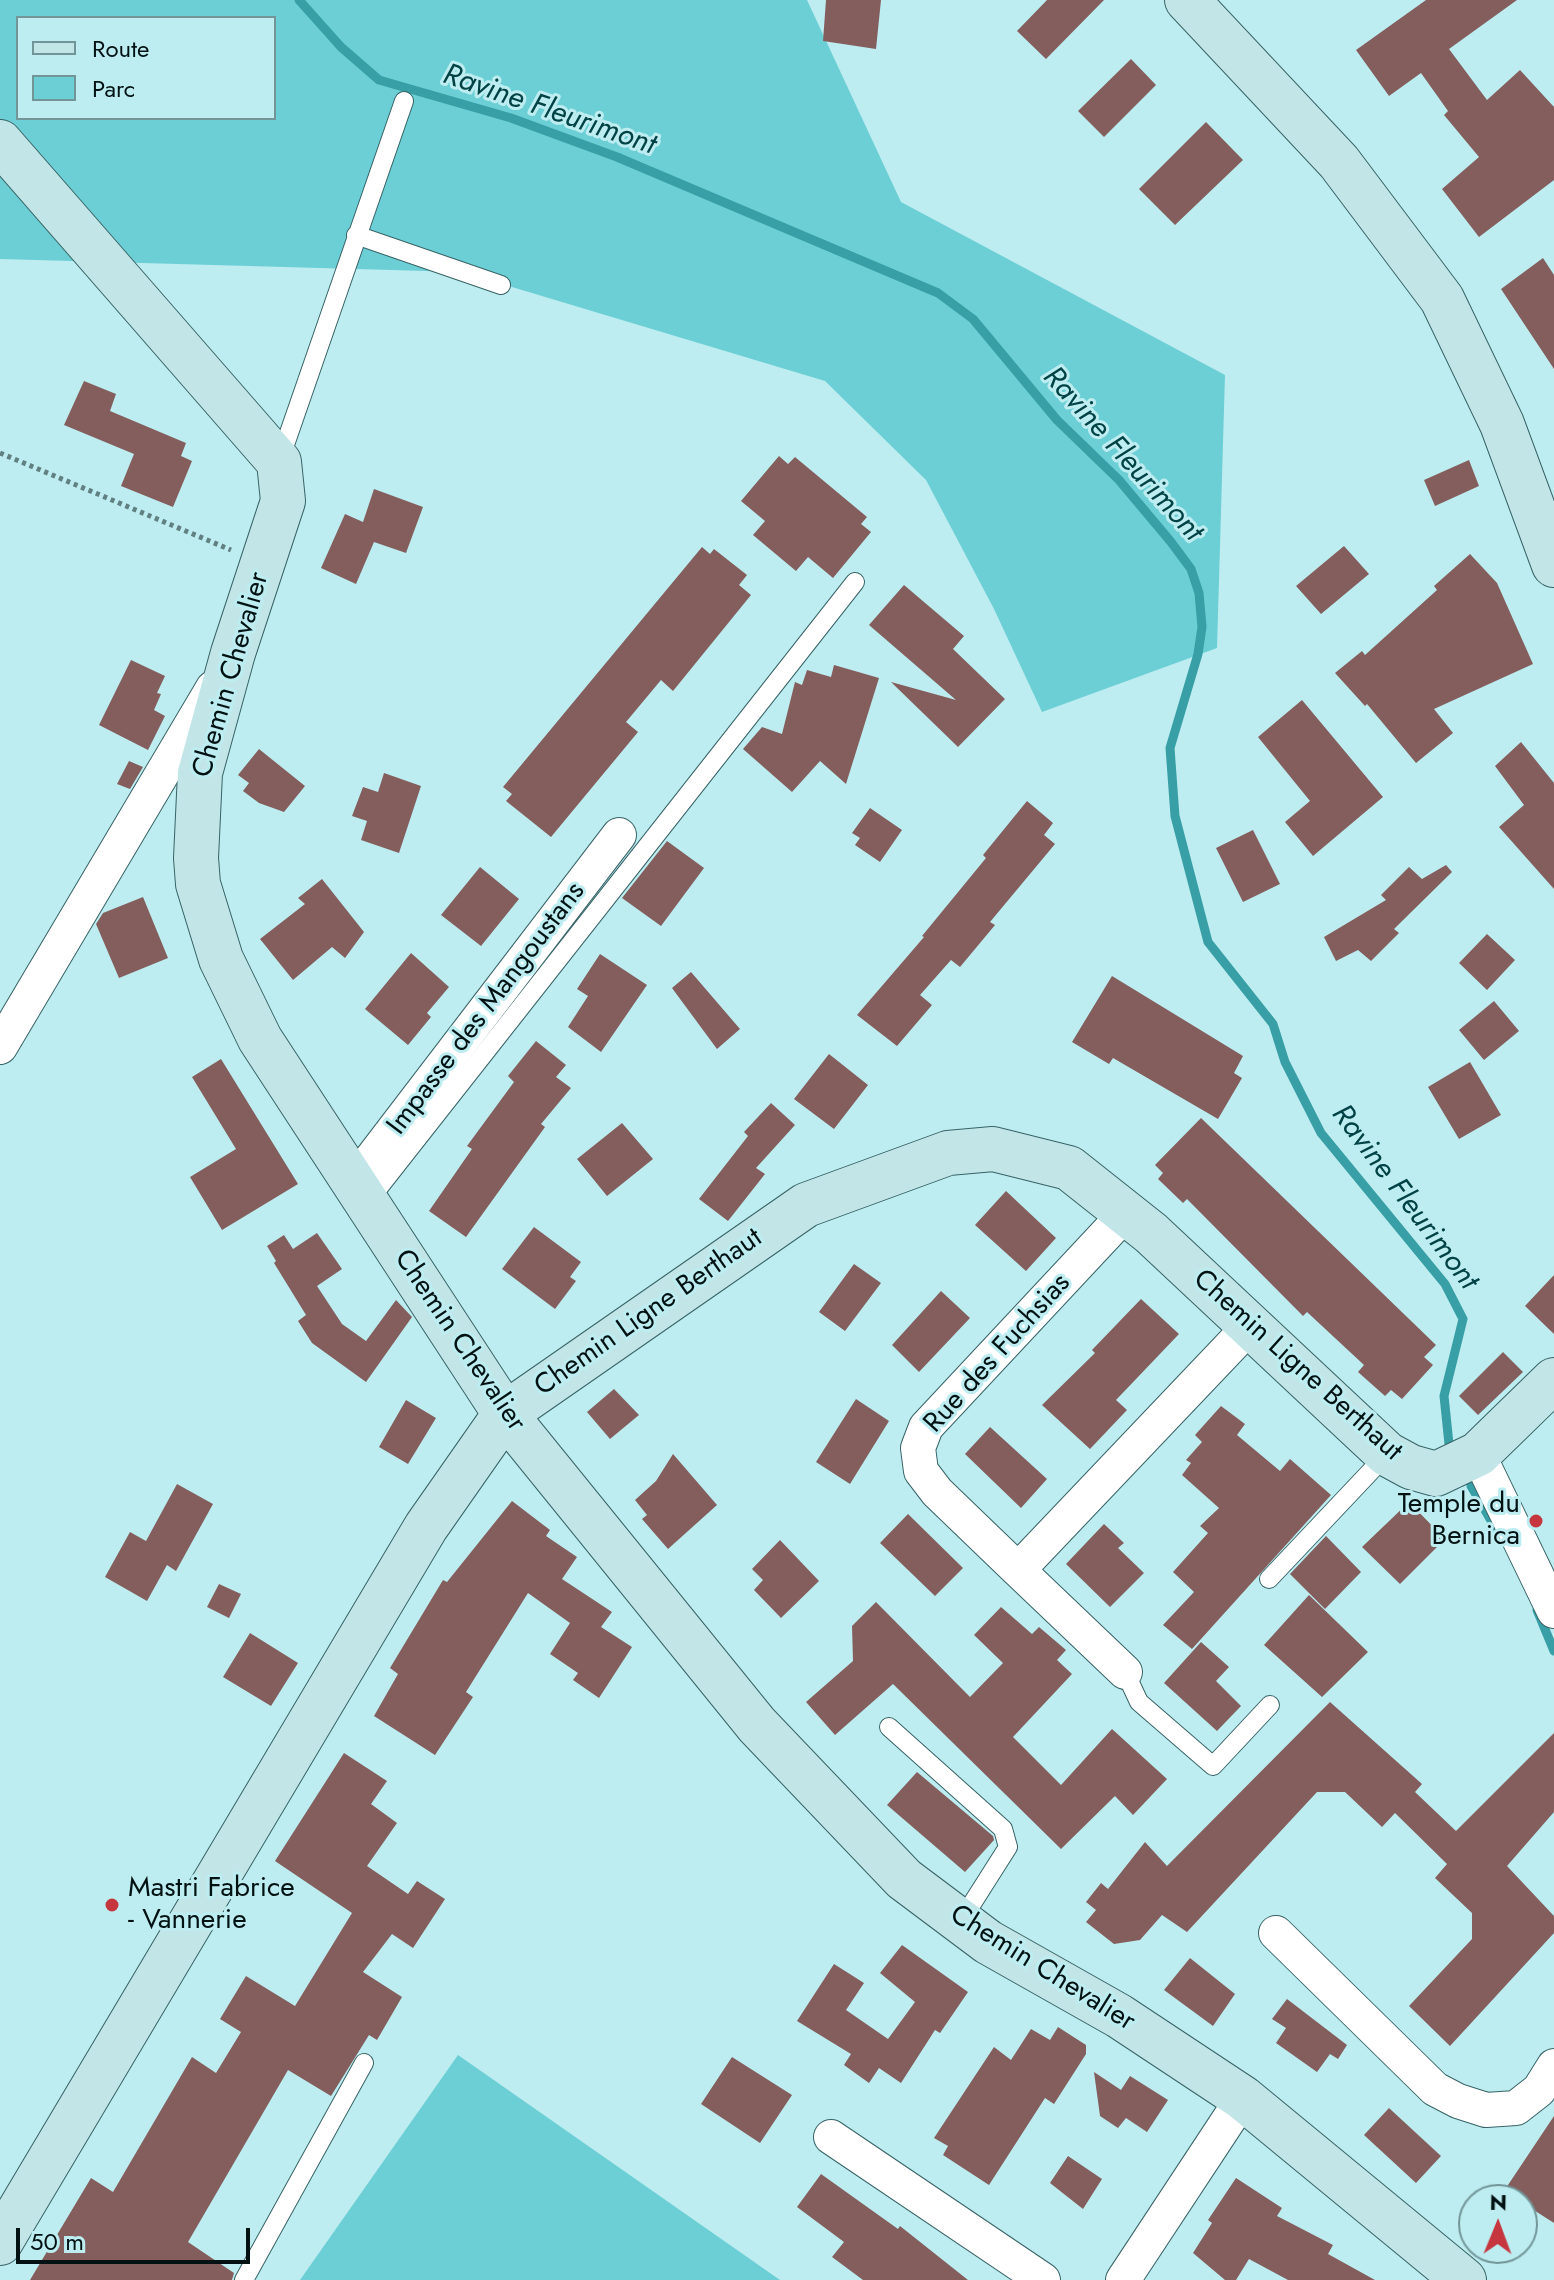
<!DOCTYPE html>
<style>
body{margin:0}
#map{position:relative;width:1554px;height:2280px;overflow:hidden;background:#bdedf0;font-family:Jost,sans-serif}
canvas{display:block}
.legend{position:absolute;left:16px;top:16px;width:260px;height:104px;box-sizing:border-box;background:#bdedf0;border:2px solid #729598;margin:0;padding:10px 14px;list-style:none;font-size:24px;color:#021213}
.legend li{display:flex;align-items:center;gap:16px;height:40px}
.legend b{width:40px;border:2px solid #729598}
.north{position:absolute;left:1458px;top:2184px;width:80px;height:80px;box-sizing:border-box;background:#bdedf0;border:2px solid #729598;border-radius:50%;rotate:1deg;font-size:22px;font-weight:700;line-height:32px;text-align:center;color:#021213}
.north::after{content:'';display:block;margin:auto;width:28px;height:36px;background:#c6363f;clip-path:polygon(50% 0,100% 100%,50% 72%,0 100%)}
.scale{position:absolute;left:16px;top:2228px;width:234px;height:36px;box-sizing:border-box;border:4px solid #021213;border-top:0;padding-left:10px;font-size:24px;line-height:28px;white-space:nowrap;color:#021213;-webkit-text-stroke:6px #bdedf0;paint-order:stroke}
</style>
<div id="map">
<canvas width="1554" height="2280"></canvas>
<ul class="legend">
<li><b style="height:10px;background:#c2e6e8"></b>Route</li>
<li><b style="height:22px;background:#6ccfd5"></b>Parc</li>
</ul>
<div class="north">N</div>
<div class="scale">50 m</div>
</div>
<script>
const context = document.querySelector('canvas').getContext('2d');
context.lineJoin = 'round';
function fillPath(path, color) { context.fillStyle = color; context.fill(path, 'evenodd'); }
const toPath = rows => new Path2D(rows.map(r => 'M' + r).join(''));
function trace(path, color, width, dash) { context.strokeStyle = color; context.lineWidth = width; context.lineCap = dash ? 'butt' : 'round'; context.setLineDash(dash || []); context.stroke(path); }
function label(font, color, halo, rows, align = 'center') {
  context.font = font + ' Jost,sans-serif'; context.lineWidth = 6; context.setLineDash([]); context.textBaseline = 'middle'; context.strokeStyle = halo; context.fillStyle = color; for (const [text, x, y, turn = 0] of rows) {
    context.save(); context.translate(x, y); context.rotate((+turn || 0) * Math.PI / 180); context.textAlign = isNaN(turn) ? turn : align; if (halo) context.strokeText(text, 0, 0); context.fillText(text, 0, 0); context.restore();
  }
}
const green = toPath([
 [0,0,807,0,901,202,1225,375,1217,648,1042,712,994,609,926,480,825,381,462,272,0,259],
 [18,18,274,18,274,118,18,118],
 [458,2055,780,2280,300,2280]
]);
const stream = toPath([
 [299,0,341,47,379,80,511,118,617,157,938,293,973,319,1057,420,1119,480,1171,542,1191,569,1199,593,1202,627,1198,654,1170,748,1175,816,1208,942,1273,1024,1285,1062,1321,1133,1445,1284,1463,1319,1444,1396,1449,1444],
 [1471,1486,1500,1536],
 [1537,1610,1554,1651]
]);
const building = toPath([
 [826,0,881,0,876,49,823,41],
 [1047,0,1104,0,1046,59,1017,31],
 [1426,0,1517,0,1449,49,1487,100,1520,70,1554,107,1554,180,1479,237,1442,189,1479,157,1444,115,1448,111,1421,73,1389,96,1356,50],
 [1131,59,1156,85,1104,137,1078,111],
 [1206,122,1243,160,1175,225,1139,189],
 [1543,258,1554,275,1554,369,1501,289],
 [84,381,116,394,110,411,186,443,181,456,192,461,173,507,121,486,134,454,64,425],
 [779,456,788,464,795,457,867,517,861,524,871,532,833,578,808,557,796,571,753,535,765,521,741,501],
 [1469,460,1479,486,1435,506,1424,480],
 [374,489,423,507,406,553,374,542,356,584,321,568,345,514,363,522],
 [1344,546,1369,574,1321,614,1296,586],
 [702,547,710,554,714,549,747,575,739,585,751,595,673,691,661,680,626,722,638,732,551,837,506,801,512,794,503,787],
 [1470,554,1497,583,1533,664,1434,709,1453,733,1416,763,1367,704,1365,706,1335,673,1362,651,1365,655,1437,590,1434,586],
 [904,585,964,636,953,649,1005,699,958,747,891,682,956,700,869,625],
 [131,660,165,676,157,693,161,694,154,710,165,716,148,750,99,725],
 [834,665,879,678,846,784,820,761,792,792,743,749,762,727,782,734,795,682,802,685,807,670,831,677],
 [1302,700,1383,797,1313,856,1285,822,1310,801,1258,737],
 [1521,742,1554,783,1554,889,1499,827,1524,805,1495,766],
 [259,749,305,786,284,812,259,803,243,791,249,783,238,775],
 [129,761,143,767,130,789,117,784],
 [384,773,421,786,399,853,361,840,367,821,352,816,363,787,378,792],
 [1027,801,1053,823,1044,835,1055,844,990,922,995,925,960,967,951,960,920,995,932,1005,897,1046,857,1015,924,937,922,936,986,858,983,855],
 [870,808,902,830,880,862,855,845,860,838,852,833],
 [1253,830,1280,884,1243,902,1216,848],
 [667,841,704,868,661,926,622,898],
 [1446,865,1452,872,1394,929,1399,933,1371,961,1358,950,1336,961,1324,937,1386,900,1381,895,1409,867,1422,879],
 [480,867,519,899,481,946,441,915],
 [322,879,364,932,345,958,332,947,293,980,260,939,305,904,298,898],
 [143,897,168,958,119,978,96,924,103,913],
 [1487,934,1515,960,1487,990,1459,963],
 [411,953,449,987,427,1013,431,1017,408,1045,365,1009],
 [600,954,647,985,601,1052,568,1027,588,996,577,989],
 [691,972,740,1029,717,1049,672,988],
 [1112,976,1243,1056,1234,1073,1242,1078,1218,1119,1113,1058,1109,1064,1072,1042],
 [1494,1001,1519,1031,1484,1060,1459,1030],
 [536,1041,566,1065,556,1077,571,1088,541,1124,545,1127,466,1237,429,1211,472,1149,467,1146,514,1082,508,1076],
 [829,1054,868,1085,834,1129,794,1099],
 [221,1059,298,1184,222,1230,190,1177,236,1149,192,1077],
 [1470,1062,1501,1115,1459,1139,1428,1087],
 [771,1103,795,1125,756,1168,765,1174,728,1221,699,1199,748,1136,744,1132],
 [1201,1118,1436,1345,1424,1357,1433,1365,1402,1399,1391,1390,1385,1396,1358,1372,1364,1365,1307,1312,1303,1316,1187,1199,1183,1203,1158,1179,1163,1173,1155,1165],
 [622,1123,653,1159,607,1196,577,1159],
 [1006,1191,1056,1238,1026,1271,975,1225],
 [534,1227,581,1262,570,1277,576,1281,555,1309,502,1269],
 [317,1233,342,1269,317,1286,342,1324,366,1341,396,1300,412,1317,366,1382,312,1343,298,1321,306,1315,274,1263,276,1261,267,1246,284,1235,293,1249],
 [854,1264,881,1283,845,1331,819,1312],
 [1554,1275,1554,1334,1525,1306],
 [941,1291,970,1318,919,1372,892,1345],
 [1141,1299,1179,1334,1116,1400,1127,1410,1090,1449,1042,1405,1095,1353,1092,1350],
 [1503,1352,1523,1372,1478,1415,1459,1396],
 [614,1389,639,1415,610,1439,587,1412],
 [856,1399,889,1421,850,1484,816,1462],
 [406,1400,436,1418,408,1464,379,1447],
 [1221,1406,1245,1424,1237,1435,1280,1471,1290,1459,1331,1495,1192,1649,1163,1625,1194,1592,1173,1572,1208,1533,1200,1526,1219,1508,1182,1475,1191,1463,1186,1460,1202,1442,1195,1435],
 [990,1427,1047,1479,1021,1508,965,1454],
 [673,1454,717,1505,668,1549,642,1519,647,1515,635,1500,656,1481],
 [177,1484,213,1504,176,1571,167,1565,147,1601,105,1577,130,1532,146,1541],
 [512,1501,550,1530,546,1536,577,1557,562,1579,612,1612,601,1627,632,1647,599,1698,573,1680,578,1673,550,1654,570,1623,528,1593,466,1692,473,1697,435,1755,374,1716,398,1674,390,1668,443,1580,447,1582],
 [1409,1502,1445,1539,1400,1584,1362,1547],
 [908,1514,963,1568,935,1596,880,1543],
 [1104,1524,1124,1543,1118,1548,1144,1573,1110,1607,1066,1564],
 [1326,1536,1361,1572,1325,1609,1290,1574],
 [780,1540,819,1581,781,1618,754,1590,763,1580,752,1569],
 [219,1584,241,1594,229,1618,207,1607],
 [1309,1595,1368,1652,1322,1697,1264,1645],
 [876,1602,970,1697,1003,1663,974,1635,1001,1607,1032,1634,1039,1627,1066,1650,1057,1660,1072,1674,1013,1737,1061,1785,1112,1729,1167,1779,1133,1815,1115,1796,1061,1849,893,1684,835,1735,806,1702,853,1661,852,1626],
 [250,1633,298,1663,271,1706,223,1677],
 [1201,1642,1229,1667,1216,1681,1241,1706,1217,1731,1164,1683],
 [1330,1702,1422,1784,1415,1792,1456,1831,1554,1733,1554,1812,1507,1866,1554,1916,1554,1933,1450,2046,1409,2006,1472,1939,1472,1913,1435,1878,1447,1864,1395,1813,1382,1827,1345,1792,1317,1792,1187,1932,1162,1915,1140,1940,1114,1944,1086,1922,1096,1910,1086,1902,1101,1883,1108,1889,1145,1842,1167,1866],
 [344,1753,387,1781,371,1804,397,1823,367,1866,408,1894,417,1881,445,1899,413,1948,392,1934,363,1972,402,1997,377,2040,369,2035,331,2096,288,2070,188,2242,234,2273,232,2280,30,2280,91,2178,113,2192,192,2057,216,2073,241,2032,220,2019,246,1976,295,2006,352,1913,275,1861],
 [917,1772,993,1836,994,1840,965,1872,887,1805],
 [902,1945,968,1992,940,2033,935,2030,901,2083,879,2068,869,2083,844,2065,851,2054,797,2021,834,1964,864,1983,846,2010,888,2039,915,2002,880,1973],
 [1190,1958,1235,1994,1213,2026,1164,1990],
 [1287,1999,1347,2045,1338,2059,1330,2054,1317,2072,1276,2043,1286,2028,1272,2019],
 [1058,2027,1086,2045,1086,2054,1054,2104,1045,2098,989,2185,943,2155,948,2146,934,2138,994,2047,1011,2060,1031,2029,1050,2040],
 [732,2057,792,2095,760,2143,701,2104],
 [1094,2072,1121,2090,1130,2076,1168,2100,1147,2132,1126,2118,1118,2128,1100,2116],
 [1389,2108,1441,2156,1416,2183,1364,2135],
 [1554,2116,1554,2223,1504,2191],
 [1068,2156,1102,2179,1083,2209,1050,2183],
 [821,2174,898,2229,900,2226,968,2280,863,2280,832,2257,844,2242,797,2207],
 [1236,2178,1282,2208,1277,2216,1333,2245,1328,2254,1375,2280,1288,2280,1249,2259,1236,2280,1225,2280,1193,2253,1212,2223,1208,2220]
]);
const path = toPath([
 [0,453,231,550]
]);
const lane = toPath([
 [356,235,501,285],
 [280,459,404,101],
 [364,1200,380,1186,855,582],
 [1269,1579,1387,1454],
 [1125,1672,1139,1702,1213,1766,1270,1705],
 [889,1727,1003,1829,1008,1847,961,1921],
 [244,2280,364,2063]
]);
const street = toPath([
 [0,1047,213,688],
 [348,1175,369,1162,619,835],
 [1126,1213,926,1427,918,1448,921,1471,937,1492,1018,1570,1250,1326],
 [1478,1454,1554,1611],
 [1018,1570,1125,1672],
 [1276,1933,1435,2089,1458,2101,1486,2110,1516,2108,1539,2090,1554,2066],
 [831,2137,1043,2280],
 [1123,2280,1243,2098]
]);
const secondary = toPath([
 [1187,0,1339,162,1442,299,1502,424,1554,565],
 [0,142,279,462,283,501,233,653,200,773,196,858,198,884,221,959,260,1039,505,1414,757,1725,904,1879,988,1942,1119,2016,1243,2098,1464,2280],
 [0,2243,426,1527,505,1414,806,1205,948,1153,993,1149,1069,1168,1151,1233,1387,1454,1411,1467,1436,1474,1478,1454,1554,1380]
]);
const markers = [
 [1536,1521,8,"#c6363f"],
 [112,1905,8,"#c6363f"]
];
const streetNames = [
 ["Chemin Chevalier",232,675,-74],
 ["Impasse des Mangoustans",487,1009,-53],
 ["Chemin Ligne Berthaut",649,1313,-35],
 ["Chemin Chevalier",459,1341,56],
 ["Rue des Fuchsias",998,1354,-48],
 ["Chemin Ligne Berthaut",1297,1366,42],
 ["Chemin Chevalier",1042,1969,32]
];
const poiNames = [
 ["Temple du",1520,1505],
 ["Bernica",1520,1537],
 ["Mastri Fabrice",128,1889,"left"],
 ["- Vannerie",128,1921,"left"]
];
const waterNames = [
 ["Ravine Fleurimont",549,111,19],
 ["Ravine Fleurimont",1122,455,48],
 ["Ravine Fleurimont",1404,1198,53]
];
fillPath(green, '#6ccfd5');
trace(stream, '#379fa5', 9);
fillPath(building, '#845e5d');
trace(lane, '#376366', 20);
trace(street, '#376366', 36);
trace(secondary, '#376366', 46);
trace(path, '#608082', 5, [4, 4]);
trace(lane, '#fff', 18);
trace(street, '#fff', 34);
trace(secondary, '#c2e6e8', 44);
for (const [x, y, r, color] of markers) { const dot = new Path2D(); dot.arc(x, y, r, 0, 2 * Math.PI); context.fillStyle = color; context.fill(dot); trace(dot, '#bdedf0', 3); }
label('28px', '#021213', '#bdedf0', streetNames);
label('28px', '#021213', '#bdedf0', poiNames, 'right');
label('italic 30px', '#004245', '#bdedf0', waterNames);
</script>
